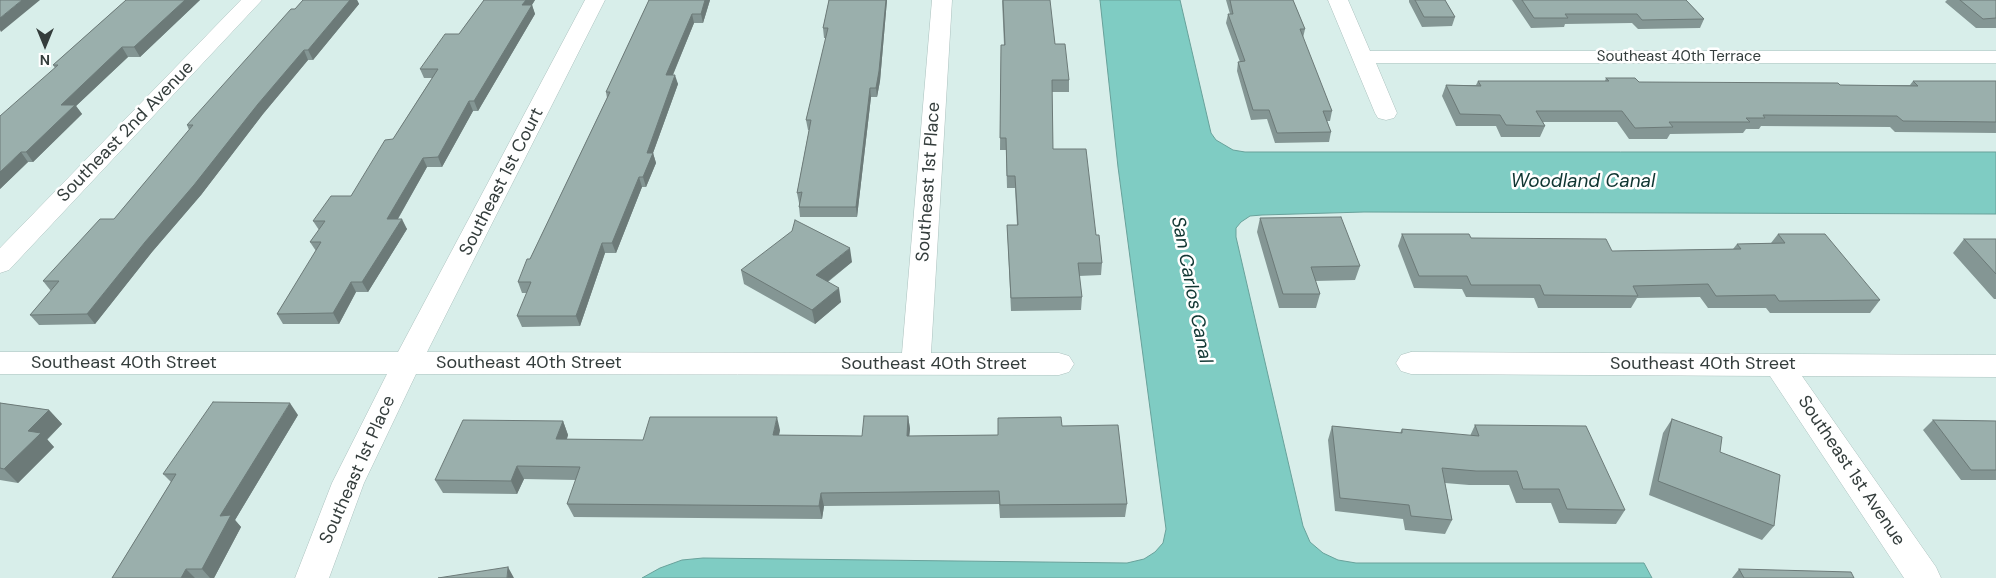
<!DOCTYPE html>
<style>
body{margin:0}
#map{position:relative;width:1996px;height:578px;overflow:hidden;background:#d8eeea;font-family:"DM Sans",sans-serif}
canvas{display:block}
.north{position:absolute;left:20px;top:20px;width:50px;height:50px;-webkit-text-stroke:4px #fff;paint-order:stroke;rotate:180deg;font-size:14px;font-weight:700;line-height:20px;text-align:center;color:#343d3c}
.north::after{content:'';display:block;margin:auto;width:18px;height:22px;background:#343d3c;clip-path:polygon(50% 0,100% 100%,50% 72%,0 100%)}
</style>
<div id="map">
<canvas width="1996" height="578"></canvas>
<div class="north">N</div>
</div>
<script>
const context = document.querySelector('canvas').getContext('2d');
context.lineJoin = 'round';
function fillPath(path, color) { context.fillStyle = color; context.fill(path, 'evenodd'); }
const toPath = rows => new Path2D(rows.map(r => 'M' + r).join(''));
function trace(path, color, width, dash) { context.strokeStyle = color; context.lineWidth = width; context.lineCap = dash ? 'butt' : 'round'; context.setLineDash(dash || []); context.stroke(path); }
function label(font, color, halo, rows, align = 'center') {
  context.font = font + ' "DM Sans",sans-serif'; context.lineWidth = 5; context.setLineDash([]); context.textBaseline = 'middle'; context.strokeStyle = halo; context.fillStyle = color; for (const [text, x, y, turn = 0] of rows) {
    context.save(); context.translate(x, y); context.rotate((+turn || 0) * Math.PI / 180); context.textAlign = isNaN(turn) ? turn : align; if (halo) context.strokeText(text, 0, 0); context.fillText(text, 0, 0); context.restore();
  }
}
const water = toPath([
 [1100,0,1180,0,1211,133,1216,140,1233,150,1245,152,1996,152,1996,214,1364,212,1262,215,1250,216,1241,222,1236,228,1236,237,1303,526,1310,542,1323,553,1338,560,1356,563,1644,563,1652,578,642,578,660,568,682,560,703,558,1127,563,1144,559,1155,552,1163,543,1166,529,1118,167,1100,0]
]);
const minor = toPath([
 [241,0,262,0,9,270,0,273,0,248,241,0],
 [585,0,605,0,427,352,902,353,932,0,952,0,931,353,1059,353,1069,356,1074,364,1069,372,1059,375,416,374,364,483,329,578,295,578,332,483,387,374,0,374,0,352,398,352,585,0],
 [1328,0,1348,0,1370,51,1996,51,1996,63,1376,63,1397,113,1394,118,1386,120,1378,118,1375,113,1328,0],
 [1411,352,1996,355,1996,377,1802,376,1936,567,1941,578,1904,578,1770,376,1411,374,1401,371,1396,363,1401,355,1411,352]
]);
const wall = toPath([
 [126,0,200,0,140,57,128,57,76,106,82,114,33,162,28,162,0,189,55,68,53,65],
 [303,0,357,0,359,4,313,60,308,60,263,114,201,195,152,252,95,324,39,325,30,315,51,291,43,281,114,219,189,130,187,125,295,9],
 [484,0,535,0,532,5,535,14,478,111,473,111,442,167,427,167,398,219,407,229,368,292,356,292,339,324,283,324,277,314,316,251,310,242,319,230,313,221,351,196,393,139,432,78,424,78,420,69,459,34],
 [649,0,710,0,703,23,694,23,673,75,678,84,653,153,656,163,646,187,642,187,616,253,605,253,580,326,522,327,517,316,527,293,522,293,518,282,530,259,607,98,606,92],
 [829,0,887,0,880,81,877,97,871,97,857,217,800,217,799,207,799,203,797,193,809,130,808,130,806,120,826,38,824,38,823,28],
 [1002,0,1055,44,1069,80,1069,92,1052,92,1053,149,1096,235,1102,263,1101,275,1079,276,1082,297,1081,310,1011,311,1007,225,1017,225,1015,188,1007,188,1006,150,1000,150,1001,45,1004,45],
 [1226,0,1293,0,1305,29,1303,38,1332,111,1330,121,1327,121,1331,132,1329,142,1275,143,1267,119,1251,120,1237,71,1238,62,1240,62,1226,23,1228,14,1230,14],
 [1409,0,1445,0,1455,17,1452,26,1422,27,1409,2],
 [1512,0,1686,0,1704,19,1700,28,1638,29,1632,23,1565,24,1564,27,1531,28],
 [1947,0,1996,0,1996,28,1976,28,1945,2],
 [1606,78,1639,82,1840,85,1910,85,1913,81,1996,81,1996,133,1895,132,1890,127,1761,126,1759,129,1746,129,1743,133,1670,134,1667,139,1629,139,1617,122,1543,122,1545,126,1540,137,1501,137,1496,126,1456,126,1442,96,1446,85,1476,85,1478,81,1605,81],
 [1260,218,1360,266,1355,280,1315,281,1320,294,1316,308,1279,308,1257,232],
 [1402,234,1612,251,1733,249,1737,244,1771,243,1778,234,1880,300,1870,313,1770,313,1766,308,1708,308,1700,297,1637,298,1631,308,1538,308,1534,298,1466,297,1462,289,1414,288,1398,246],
 [1964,239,1996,239,1996,299,1994,299,1953,253],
 [852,262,828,282,841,302,815,324,744,284,741,270],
 [0,403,49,410,62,424,47,440,54,447,18,483,0,480],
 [298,415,235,520,241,527,214,578,112,578,171,482,163,474],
 [908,416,910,429,909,436,998,435,1062,426,1127,504,1125,517,1000,518,999,504,824,506,822,519,574,517,567,504,576,480,524,479,517,494,443,493,435,480,563,421,568,435,567,439,643,440,780,430,779,435,862,436],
 [1672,419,1720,452,1774,526,1762,540,1649,495,1663,433],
 [1933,420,1996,421,1996,480,1961,480,1923,430],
 [1475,425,1625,510,1616,524,1559,523,1551,503,1516,503,1509,485,1469,485,1445,483,1452,520,1445,534,1405,530,1403,519,1335,511,1328,440,1332,426,1400,433,1402,429,1470,436],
 [1739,569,1854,578,1732,578]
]);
const shadedWall = toPath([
 [22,0,40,0,1,32,0,30,0,18],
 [185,0,200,0,140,57,134,47],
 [350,0,357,0,359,4,313,60,308,50],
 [526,0,535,0,526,14,522,5],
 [705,0,710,0,703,23,701,14],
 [886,0,887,0,880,81,877,97,876,88],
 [532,5,535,14,478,111,474,101],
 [692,14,694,23,669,84,666,75],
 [122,47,128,57,76,106,82,114,33,162,26,152,61,105],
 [304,50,308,60,263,114,201,195,152,252,95,324,87,314,145,242,258,104],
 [675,75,678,84,653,153,656,163,646,187,643,177,647,153],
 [870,88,871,97,857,217,856,207],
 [469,101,473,111,442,167,438,157],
 [21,152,28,162,0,189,0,172],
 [423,158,427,167,392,229,387,219],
 [639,177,642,187,616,253,612,243],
 [402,219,407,229,368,292,362,282],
 [602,243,605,253,580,326,576,316],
 [850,248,852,262,818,289,816,275],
 [351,282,356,292,339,324,333,313],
 [839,288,841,302,815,324,812,310],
 [290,403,298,415,235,520,241,527,214,578,210,578,202,569,220,516],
 [49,410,62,424,47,439,54,447,18,483,4,469,28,431],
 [908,416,910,429,908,449,907,436],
 [777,417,780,430,776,448,773,435],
 [563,421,568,435,562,452,556,439],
 [517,466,524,479,517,494,511,481],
 [821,493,824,506,822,519,819,506],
 [508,567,514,578,507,578],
 [186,569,195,578,181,578]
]);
const building = toPath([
 [0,0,22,0,0,18,0,0],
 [126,0,185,0,134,47,122,47,61,105,75,105,26,152,21,152,0,172,0,116,58,65,53,65,126,0],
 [303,0,350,0,308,50,304,50,258,104,194,185,145,242,87,314,30,315,59,281,43,281,100,219,114,219,193,125,187,125,291,9,295,9,303,0],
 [484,0,526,0,522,5,532,5,474,101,469,101,438,157,423,158,387,219,402,219,362,282,351,282,333,313,277,314,321,242,310,242,325,221,313,221,331,196,351,196,385,140,393,139,438,69,420,69,445,34,459,34,484,0],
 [649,0,705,0,701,14,692,14,666,75,675,75,647,153,653,153,643,177,639,177,612,243,602,243,576,316,517,316,531,282,518,282,527,259,530,259,610,92,606,92,649,0],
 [829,0,886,0,879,71,876,88,870,88,856,207,799,207,802,192,797,193,811,120,806,120,828,28,823,28,829,0],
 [1003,0,1050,0,1055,44,1065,44,1069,80,1052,80,1053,149,1086,149,1096,235,1099,235,1102,263,1078,263,1082,297,1011,298,1007,225,1018,225,1015,176,1007,176,1006,138,1000,138,1001,45,1005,45,1003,0],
 [1230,0,1293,0,1305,29,1300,29,1332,111,1323,111,1331,132,1277,133,1269,110,1253,110,1238,62,1245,61,1228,14,1233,14,1230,0],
 [1415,0,1445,0,1455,17,1424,17,1415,0],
 [1522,0,1686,0,1704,19,1642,20,1637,14,1565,14,1568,18,1534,18,1522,0],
 [1960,0,1996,0,1996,18,1983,19,1960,0],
 [1606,78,1635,78,1639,82,1838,83,1840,85,1918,86,1913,81,1996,81,1996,122,1903,121,1897,116,1763,115,1765,118,1746,118,1750,122,1669,122,1673,127,1635,128,1622,111,1536,111,1545,126,1506,125,1500,115,1460,114,1446,85,1481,86,1478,81,1609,81,1606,78],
 [1341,217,1360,266,1311,267,1320,294,1283,294,1260,218,1341,217],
 [795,220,850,248,816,275,839,288,812,310,741,270,792,231,795,220],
 [1402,234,1469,234,1471,238,1606,239,1612,251,1741,249,1737,244,1785,243,1778,234,1825,234,1880,300,1779,301,1775,295,1716,296,1708,284,1633,286,1638,296,1544,295,1540,285,1471,285,1467,276,1419,276,1402,234],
 [1964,239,1996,239,1996,274,1964,239],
 [213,402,290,403,220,516,231,515,202,569,186,569,181,578,112,578,176,474,163,474,213,402],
 [0,403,49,410,28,431,41,433,4,469,0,468,0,403],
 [864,416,908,416,907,436,998,435,998,418,1061,417,1062,426,1118,425,1127,504,1000,505,999,491,821,493,819,506,567,504,580,467,517,466,511,481,435,480,463,420,563,421,556,439,643,440,650,417,777,417,773,435,862,436,864,416],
 [1672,419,1722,437,1720,452,1780,475,1774,526,1658,481,1672,419],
 [1933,420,1996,421,1996,470,1971,470,1933,420],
 [1475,425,1586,426,1625,510,1567,509,1559,489,1523,489,1517,471,1476,471,1442,468,1452,520,1411,516,1409,505,1340,498,1332,426,1402,433,1402,429,1479,436,1475,425],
 [508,567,507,578,438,578,508,567],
 [1739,569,1851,572,1854,578,1744,578,1739,569]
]);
const farStreetnames = [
 ["Southeast 40th Terrace",1679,57]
];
const streetNames = [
 ["Southeast 2nd Avenue",126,132,-46],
 ["Southeast 1st Court",502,182,-63],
 ["Southeast 1st Place",929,182,-86],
 ["Southeast 40th Street",124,363],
 ["Southeast 40th Street",529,363],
 ["Southeast 40th Street",934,364],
 ["Southeast 40th Street",1703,364],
 ["Southeast 1st Place",358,470,-66],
 ["Southeast 1st Avenue",1851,471,56]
];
const waterNames = [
 ["Woodland Canal",1583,182],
 ["San Carlos Canal",1191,290,79]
];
fillPath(water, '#7fccc3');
trace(water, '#68a19a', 1);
trace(minor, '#abc1be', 1);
fillPath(minor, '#fff');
fillPath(wall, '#849694');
fillPath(shadedWall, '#6c7a78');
fillPath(building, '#9aafac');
trace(building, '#6c7a78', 1);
label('15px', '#343d3c', '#fff', farStreetnames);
label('18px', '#343d3c', '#fff', streetNames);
label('italic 19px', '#103632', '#fff', waterNames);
</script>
